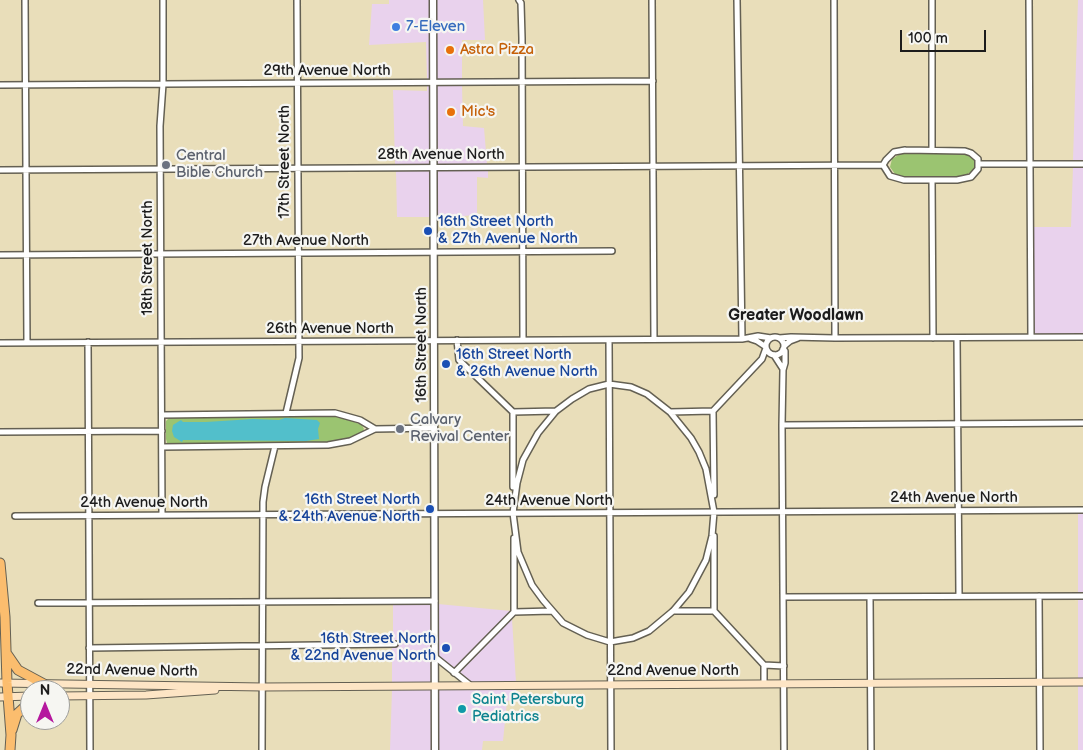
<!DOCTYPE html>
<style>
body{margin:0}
#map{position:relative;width:1083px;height:750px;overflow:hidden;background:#e9deba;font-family:"Balsamiq Sans",sans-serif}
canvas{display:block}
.north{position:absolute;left:20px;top:680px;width:50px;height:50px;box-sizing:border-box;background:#f6f6f2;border:1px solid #9f9f9c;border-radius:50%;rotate:0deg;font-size:14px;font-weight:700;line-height:20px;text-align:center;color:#1c1c1c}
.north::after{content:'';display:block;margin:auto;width:18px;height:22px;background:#b5179e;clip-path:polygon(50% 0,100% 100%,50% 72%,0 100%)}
.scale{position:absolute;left:900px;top:30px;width:86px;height:22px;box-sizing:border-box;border:2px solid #1c1c1c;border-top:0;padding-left:6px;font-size:15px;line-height:18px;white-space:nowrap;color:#1c1c1c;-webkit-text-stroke:4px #f6f6f2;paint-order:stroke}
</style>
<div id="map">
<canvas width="1083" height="750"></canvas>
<div class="north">N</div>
<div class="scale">100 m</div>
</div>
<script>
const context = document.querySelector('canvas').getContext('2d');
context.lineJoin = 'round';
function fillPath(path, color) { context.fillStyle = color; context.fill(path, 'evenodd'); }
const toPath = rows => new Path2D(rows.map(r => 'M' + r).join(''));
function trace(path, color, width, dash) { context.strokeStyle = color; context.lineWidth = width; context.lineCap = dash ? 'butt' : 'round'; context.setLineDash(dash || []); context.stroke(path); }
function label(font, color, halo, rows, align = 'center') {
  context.font = font + ' "Balsamiq Sans",sans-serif'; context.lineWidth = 4.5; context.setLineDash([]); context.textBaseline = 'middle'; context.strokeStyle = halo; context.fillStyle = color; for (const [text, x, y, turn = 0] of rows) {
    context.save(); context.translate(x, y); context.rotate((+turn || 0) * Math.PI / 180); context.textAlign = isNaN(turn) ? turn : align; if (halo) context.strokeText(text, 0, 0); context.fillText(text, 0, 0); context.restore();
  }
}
const built = toPath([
 [389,0,430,0,430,79,427,79,426,42,369,45,372,4,389,4],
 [436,0,483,0,485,40,462,40,462,79,436,79],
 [1078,0,1083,0,1083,160,1073,160],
 [427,86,430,86,431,164,395,164,393,90,427,91],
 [436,86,462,86,463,126,484,128,487,164,437,164],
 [1073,167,1083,167,1083,334,1034,334,1034,227,1071,227],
 [396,171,431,171,431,217,397,217],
 [437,171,488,171,488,178,477,177,477,215,437,218],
 [1078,513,1083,513,1083,592,1078,592],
 [1078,599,1083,599,1083,679,1078,679],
 [438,604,511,611,454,669,438,655],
 [393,605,432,605,432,683,392,683,392,647,398,647,398,640,393,640],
 [512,619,516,682,471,682,459,673],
 [1078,686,1083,686,1083,750,1078,750],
 [432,689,433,750,390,750,392,690],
 [438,689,516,689,517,700,507,701,503,741,483,741,482,750,438,750]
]);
const green = toPath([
 [959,152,970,156,976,162,974,170,966,175,960,177,905,177,895,174,890,167,892,159,900,154],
 [319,415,344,418,362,425,364,429,362,433,355,437,325,443,171,444,167,443,166,439,166,421,170,417]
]);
const water = toPath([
 [285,418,317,420,320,423,318,429,319,439,306,441,183,440,182,442,174,437,172,431,173,425,181,420,183,422,206,422,253,419,279,420]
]);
const minor = toPath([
 [25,0,27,343],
 [519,0,521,3,522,38,523,340],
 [652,0,654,339],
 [737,0,742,339],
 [834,0,835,338],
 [932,0,932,149],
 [1029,0,1031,337],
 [0,85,653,81],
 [905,150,965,151,971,153,978,159,978,169,971,177,957,180,904,180,890,176,883,165,886,160,894,152,905,150],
 [979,164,1083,164],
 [0,170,883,165],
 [932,180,933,338],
 [0,255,612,251],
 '766 346a9 9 0 1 1 18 0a9 9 0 1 1-18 0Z',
 [779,338,791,337,835,338,1083,337],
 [957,338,959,596],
 [751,339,757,341,766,347],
 [457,340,459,360,513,412,556,411],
 [609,340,611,750],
 [88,342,90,750],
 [0,343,742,339,758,336,771,338],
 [784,346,790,341,798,338],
 [783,349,785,351,785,363,783,370,782,425,784,750],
 [774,355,783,369],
 [609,384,631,387,647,394,670,412,691,438,699,452,706,469,714,512,712,536,706,560,689,592,673,611,649,631,633,638,610,642,587,635,563,623,543,600,532,585,518,552,513,513,517,483,523,460,538,433,556,411,572,399,589,389,609,384],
 [713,411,714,495],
 [513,412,513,487],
 [670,412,713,411,762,359,766,348],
 [286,413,299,358,297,0],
 [162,415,335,413,360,420,375,429],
 [782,425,1083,423],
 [0,432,162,431],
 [162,447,328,445,350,441,375,429,434,428],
 [162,515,160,126,163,84,163,0],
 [15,516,1083,510],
 [714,536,714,611],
 [514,538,514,612],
 [1039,596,1040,750],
 [783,597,1083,596],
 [870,597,871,750],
 [38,603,435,601],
 [673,611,714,611,764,665],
 [89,648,395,644],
 [435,657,470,685],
 [454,673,514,612,552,611],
 [764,684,764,665,784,666],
 [262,750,263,502,265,487,275,446]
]);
const tertiary = toPath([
 [433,0,435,750]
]);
const secondary = toPath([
 [0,683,263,687,1083,682],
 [60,696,146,695,215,690],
 [0,697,30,696]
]);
const motorway = toPath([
 [0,563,5,617,7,683,11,735,10,750],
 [7,654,18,670,44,684],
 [12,730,17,714,30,702]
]);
const markers = [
 [396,27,5,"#3f7fe0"],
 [450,50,5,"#e8710a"],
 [451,112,5,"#e8710a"],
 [166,165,5,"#6b7280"],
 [428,231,5,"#1a4fb4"],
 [446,364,5,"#1a4fb4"],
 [400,429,5,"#6b7280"],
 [430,509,5,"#1a4fb4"],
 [446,648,5,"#1a4fb4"],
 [462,709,5,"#0f9aa8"]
];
const shopNames = [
 ["7-Eleven",406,27]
];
const foodNames = [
 ["Astra Pizza",460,50],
 ["Mic's",461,112]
];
const streetNames = [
 ["29th Avenue North",327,71],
 ["28th Avenue North",441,155],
 ["17th Street North",285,162,-90],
 ["27th Avenue North",306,241],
 ["18th Street North",148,258,-90],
 ["26th Avenue North",330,329],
 ["16th Street North",422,345,-90],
 ["24th Avenue North",954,498],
 ["24th Avenue North",549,501],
 ["24th Avenue North",144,503],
 ["22nd Avenue North",132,671,1],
 ["22nd Avenue North",673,671]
];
const worshipNames = [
 ["Central",176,156],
 ["Bible Church",176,173],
 ["Calvary",410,420],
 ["Revival Center",410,437]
];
const transitNames = [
 ["16th Street North",438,222],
 ["& 27th Avenue North",438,239],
 ["16th Street North",456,355],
 ["& 26th Avenue North",456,372],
 ["16th Street North",420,500,"right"],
 ["& 24th Avenue North",420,517,"right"],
 ["16th Street North",436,639,"right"],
 ["& 22nd Avenue North",436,656,"right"]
];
const cultureNames = [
 ["Saint Petersburg",472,700],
 ["Pediatrics",472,717]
];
const neighbourhoodNames = [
 ["Greater Woodlawn",796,316]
];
fillPath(built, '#e9d2ed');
fillPath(green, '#9bc471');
fillPath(water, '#52bfcb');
trace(minor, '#646053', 8);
trace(tertiary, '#646053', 9);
trace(secondary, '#646053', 9);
trace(motorway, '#646053', 11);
trace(minor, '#fff', 5);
trace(tertiary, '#fff', 6);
trace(secondary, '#fde5c5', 7);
trace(motorway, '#fbbd6e', 9);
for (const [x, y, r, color] of markers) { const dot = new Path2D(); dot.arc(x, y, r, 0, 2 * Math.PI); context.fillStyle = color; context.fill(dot); trace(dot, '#f6f6f2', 2); }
label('15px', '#366cbe', '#f6f6f2', shopNames, 'left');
label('15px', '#c56008', '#f6f6f2', foodNames, 'left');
label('15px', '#1c1c1c', '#f6f6f2', streetNames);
label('15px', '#5b616d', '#f6f6f2', worshipNames, 'left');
label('15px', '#164399', '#f6f6f2', transitNames, 'left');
label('15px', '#0d838f', '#f6f6f2', cultureNames, 'left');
label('bold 16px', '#1c1c1c', '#f6f6f2', neighbourhoodNames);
</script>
